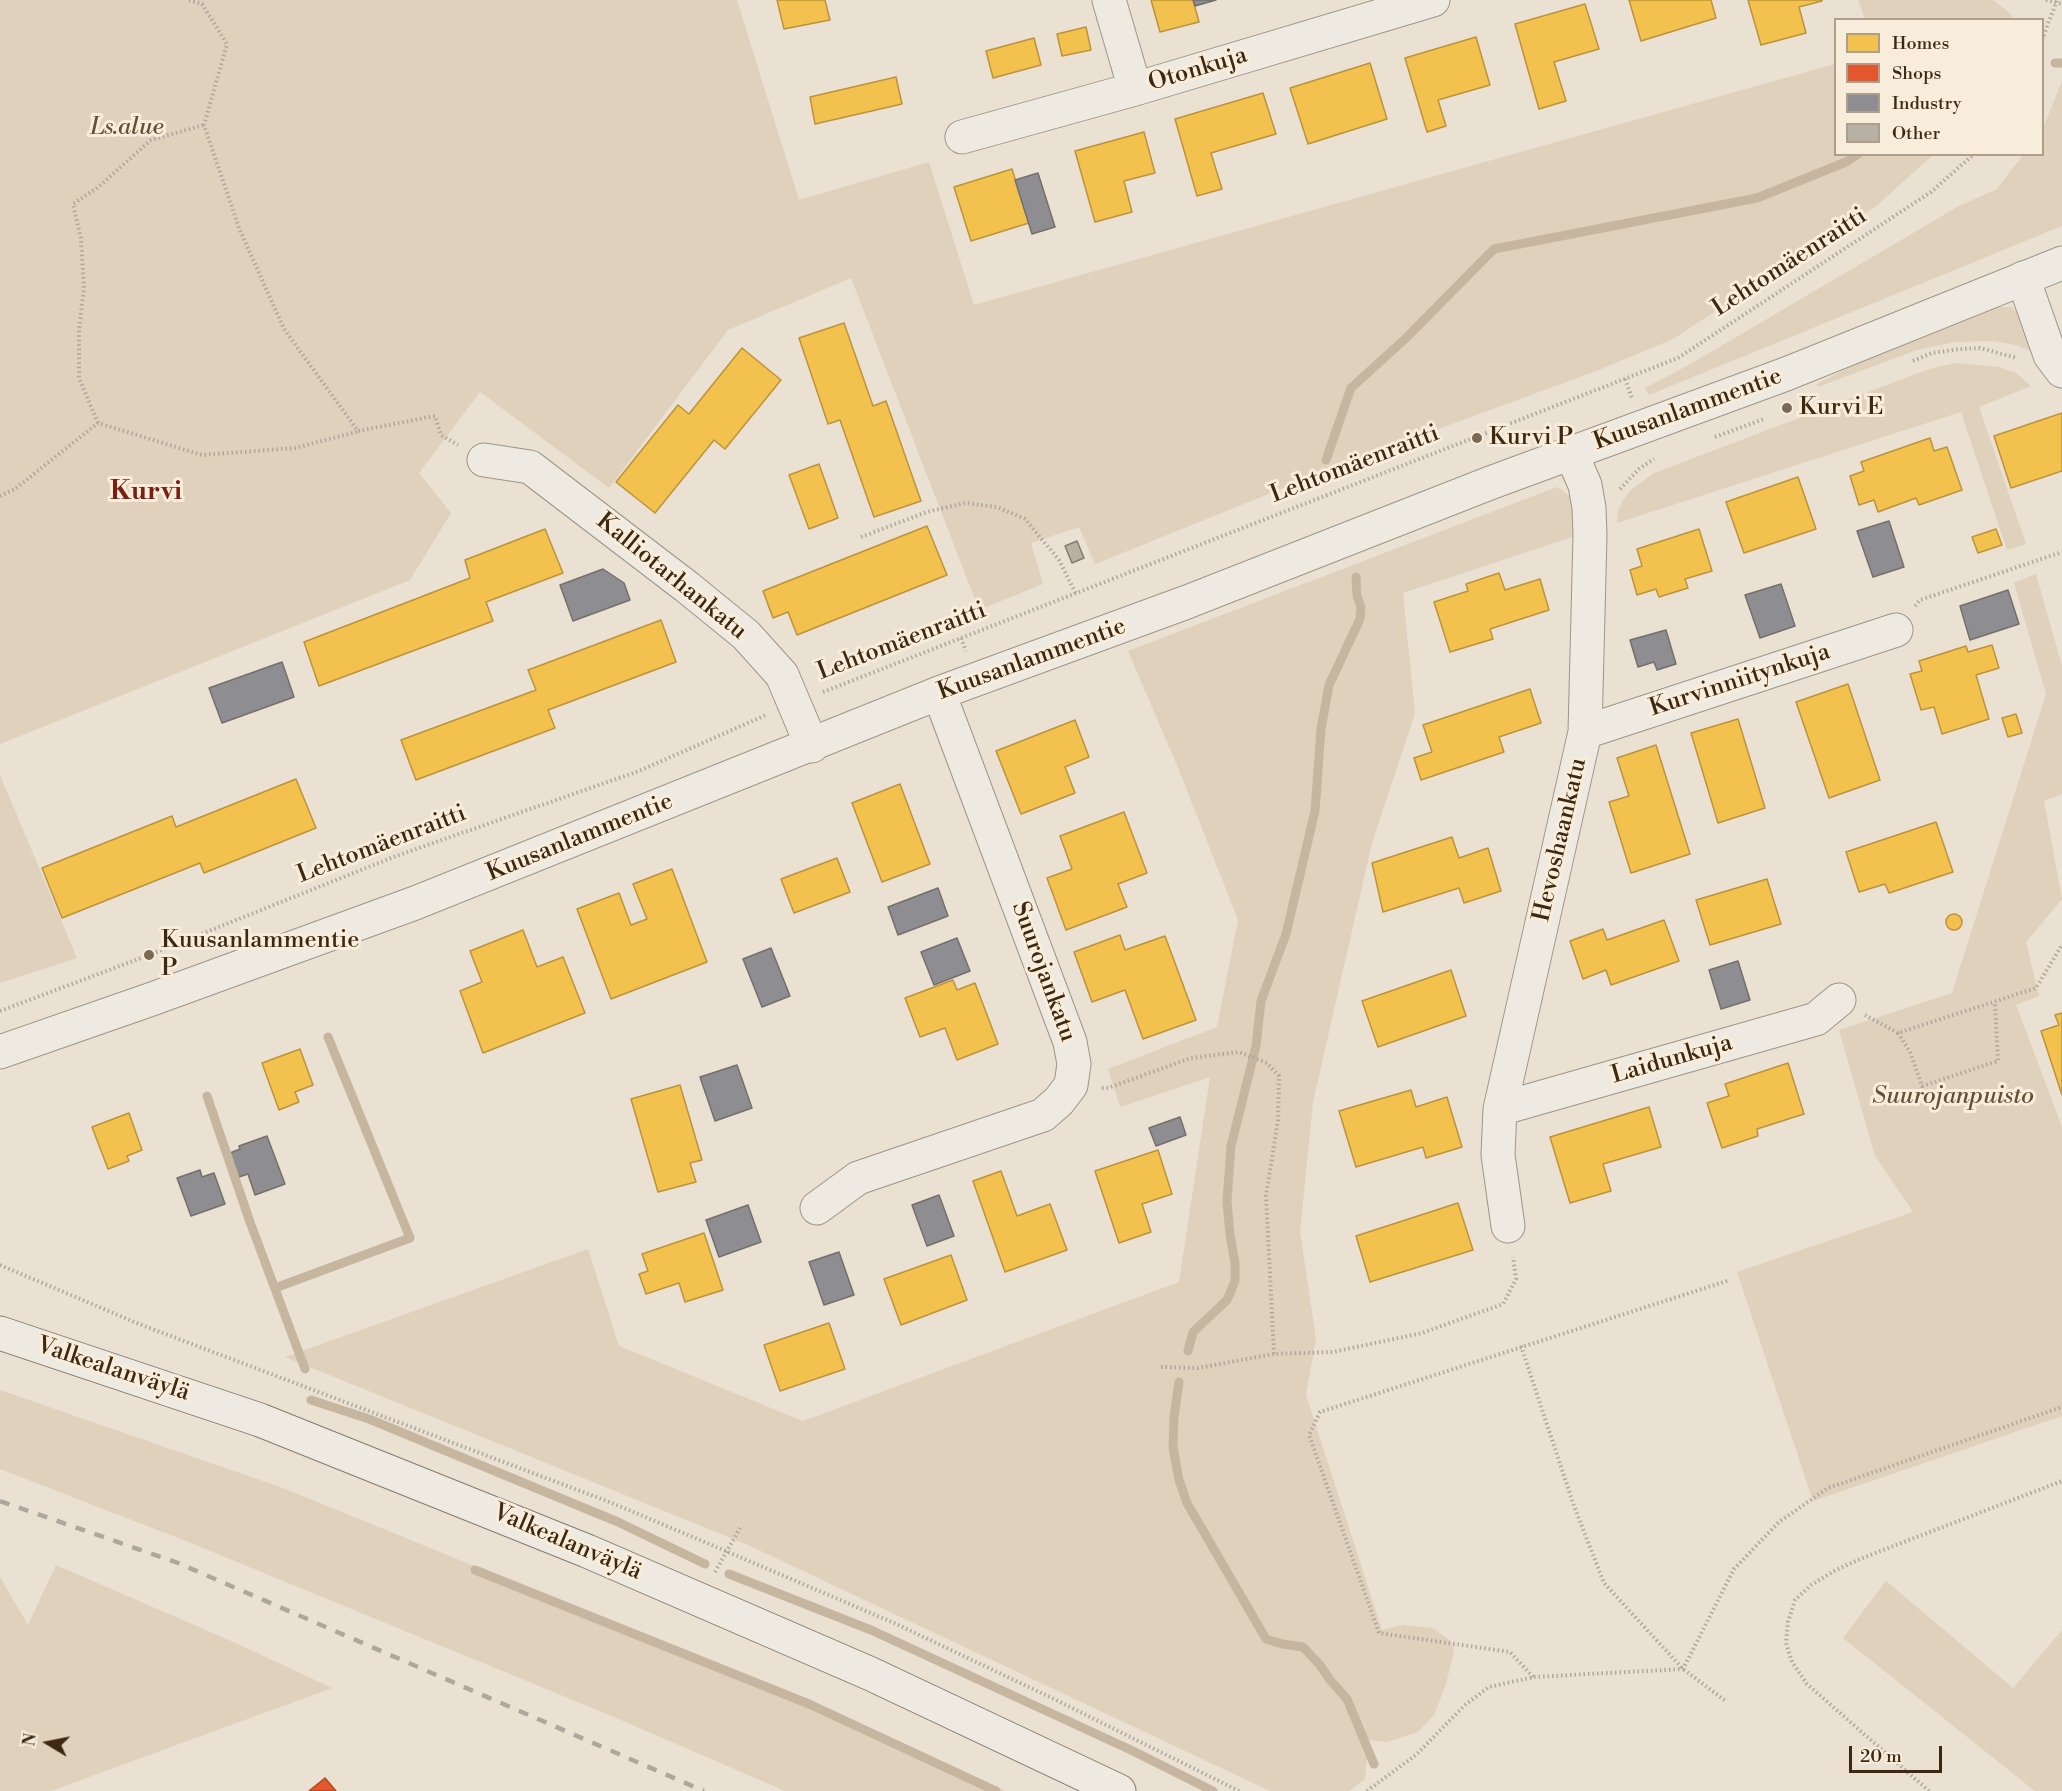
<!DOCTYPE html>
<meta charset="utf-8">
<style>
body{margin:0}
#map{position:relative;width:2062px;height:1791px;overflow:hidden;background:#eae1d2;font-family:"Libre Bodoni",serif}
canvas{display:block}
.legend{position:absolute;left:1834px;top:18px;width:210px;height:138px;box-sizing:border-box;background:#f8eddb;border:2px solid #ad9f8a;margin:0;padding:8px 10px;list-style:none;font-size:18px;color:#3d2911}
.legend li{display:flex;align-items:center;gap:12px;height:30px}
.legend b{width:30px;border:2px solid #ad9f8a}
.north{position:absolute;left:18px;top:1713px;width:60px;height:60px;-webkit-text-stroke:4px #f8eddb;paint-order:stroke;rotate:280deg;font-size:16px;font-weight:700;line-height:24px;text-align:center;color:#3d2911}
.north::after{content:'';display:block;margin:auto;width:21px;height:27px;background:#3d2911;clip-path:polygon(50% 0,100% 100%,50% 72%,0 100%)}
.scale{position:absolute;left:1849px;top:1746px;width:93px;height:27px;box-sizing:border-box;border:3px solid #3d2911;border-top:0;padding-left:8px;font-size:18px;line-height:21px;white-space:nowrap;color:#3d2911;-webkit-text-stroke:4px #f8eddb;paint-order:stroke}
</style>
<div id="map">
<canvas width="2062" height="1791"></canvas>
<ul class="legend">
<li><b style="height:16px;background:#f2c14e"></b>Homes</li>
<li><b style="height:16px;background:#e4572e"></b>Shops</li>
<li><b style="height:16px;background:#8d8d92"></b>Industry</li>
<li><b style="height:16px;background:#b7b0a4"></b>Other</li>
</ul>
<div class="north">N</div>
<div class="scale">20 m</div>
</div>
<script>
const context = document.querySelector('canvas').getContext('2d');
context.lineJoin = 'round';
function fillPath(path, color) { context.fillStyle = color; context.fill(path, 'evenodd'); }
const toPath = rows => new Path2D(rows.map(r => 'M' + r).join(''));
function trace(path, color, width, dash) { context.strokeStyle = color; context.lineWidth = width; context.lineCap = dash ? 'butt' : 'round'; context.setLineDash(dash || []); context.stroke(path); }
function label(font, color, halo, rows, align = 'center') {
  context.font = font + ' "Libre Bodoni",serif'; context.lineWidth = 6; context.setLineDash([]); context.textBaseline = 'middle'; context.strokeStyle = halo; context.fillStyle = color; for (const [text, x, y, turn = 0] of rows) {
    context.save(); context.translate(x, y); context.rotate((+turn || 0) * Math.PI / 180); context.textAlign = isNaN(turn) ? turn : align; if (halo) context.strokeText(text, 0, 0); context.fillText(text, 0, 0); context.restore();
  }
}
const green = toPath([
 [0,0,737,0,799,200,929,162,974,305,1835,64,1836,154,1933,155,1875,207,1673,339,1599,370,1338,466,1095,564,1079,527,1031,543,1043,584,979,610,851,278,728,330,609,488,480,392,419,473,451,513,410,580,0,744],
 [1858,0,1993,0,2011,14,2013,19,1865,19],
 [2062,81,2062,226,1649,395,1645,388,1687,366,1959,206,1997,189,2023,155,2042,154,2043,128],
 [2002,307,2011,307,2018,312,2035,353,2016,345,1992,341,1955,342,1917,350,1818,387,1817,384,1873,355,1994,308],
 [1956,363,1999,367,2016,373,2031,386,1979,407,2026,544,2007,550,1961,412,1617,523,1618,511,1624,499,1632,489,1654,473,1929,369],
 [1557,487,1572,498,1575,536,1403,593,1415,713,1372,843,1313,1102,1300,1232,1316,1339,1306,1395,1382,1630,1403,1625,1432,1628,1450,1640,1454,1651,1446,1684,1434,1715,1418,1732,1387,1742,1369,1740,1365,1779,1349,1791,1270,1791,748,1545,285,1357,588,1249,619,1346,803,1421,1179,1282,1210,1077,1120,1107,1108,1069,1217,1027,1238,920,1179,770,1128,651],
 [2036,574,2062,666,2062,794,2044,801,2062,899,2026,942,2039,996,2016,1005,2062,1127,2062,1416,1813,1501,1737,1272,1913,1212,1875,1156,1839,1030,1952,993,2046,694,2014,583],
 [0,775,77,958,0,983],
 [0,1390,283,1488,668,1645,1005,1791,785,1791,607,1714,186,1541,0,1469],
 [56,1565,240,1645,332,1688,51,1791,0,1791,0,1577,28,1625],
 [1886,1581,2013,1688,2062,1630,2062,1791,2035,1791,1843,1638]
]);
const homes = toPath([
 [777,0,825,0,830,20,784,29,777,0],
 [1151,0,1193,0,1199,22,1160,32,1151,0],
 [1629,0,1711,0,1716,18,1641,41,1629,0],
 [1748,0,1822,0,1822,1,1799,7,1806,33,1761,45,1748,0],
 [1585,4,1599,49,1554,62,1566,101,1539,109,1515,24,1585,4],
 [1086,27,1091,50,1062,56,1057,34,1086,27],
 [1476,37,1490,85,1438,100,1446,126,1427,132,1405,58,1476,37],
 [1034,38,1041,65,993,78,986,51,1034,38],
 [1370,63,1387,119,1308,144,1290,88,1370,63],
 [896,77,902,104,815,124,810,97,896,77],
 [1263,93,1276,134,1211,153,1222,189,1197,196,1175,119,1263,93],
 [1144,132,1155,173,1124,181,1132,212,1095,222,1075,151,1144,132],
 [1012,169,1029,223,971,241,954,187,1012,169],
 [844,323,873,406,886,401,921,501,874,517,840,420,828,424,799,338,844,323],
 [742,348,781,380,725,449,714,440,655,513,616,482,678,405,689,414,742,348],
 [2062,413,2062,471,2011,488,1994,436,2062,413],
 [1930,438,1934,451,1947,447,1962,490,1919,505,1916,498,1878,512,1874,500,1859,505,1850,476,1864,471,1861,462,1930,438],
 [819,464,838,518,809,529,789,475,819,464],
 [1798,477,1816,529,1744,553,1726,502,1798,477],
 [927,526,947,575,797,635,788,612,773,618,763,591,927,526],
 [545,529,563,573,486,602,493,621,319,686,304,642,470,578,465,560,545,529],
 [1699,529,1712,571,1685,579,1688,588,1659,597,1656,589,1637,595,1630,570,1642,566,1637,549,1699,529],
 [1996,529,2002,545,1978,553,1972,537,1996,529],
 [1499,573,1505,590,1540,579,1549,610,1490,629,1493,639,1450,652,1434,602,1468,591,1466,584,1499,573],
 [661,620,676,662,548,710,555,728,416,780,401,740,536,690,528,670,661,620],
 [1992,645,1999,668,1976,675,1989,719,1942,734,1934,707,1921,710,1910,674,1922,671,1919,661,1966,646,1968,652,1992,645],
 [1848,684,1880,780,1829,798,1796,702,1848,684],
 [1530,689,1541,723,1499,737,1504,752,1421,780,1414,758,1432,752,1423,725,1530,689],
 [2016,714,2022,733,2008,737,2002,718,2016,714],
 [1738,719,1765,808,1718,823,1691,733,1738,719],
 [1075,720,1089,757,1065,767,1075,793,1021,814,996,751,1075,720],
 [1656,745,1690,854,1631,873,1609,802,1629,796,1617,758,1656,745],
 [296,779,316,828,204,873,200,863,62,918,42,868,172,816,176,827,296,779],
 [900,784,930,864,882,882,852,803,900,784],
 [1124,812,1147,873,1118,884,1127,907,1066,930,1047,878,1072,869,1060,836,1124,812],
 [1936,822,1953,872,1889,893,1885,884,1859,892,1846,852,1936,822],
 [1452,837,1459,858,1488,848,1501,891,1464,903,1459,888,1383,912,1372,863,1452,837],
 [837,858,850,892,794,913,781,879,837,858],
 [672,869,707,962,611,999,577,909,619,893,631,925,647,919,633,884,672,869],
 [1767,879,1781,924,1710,945,1696,900,1767,879],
 '1946 922a8 8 0 1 1 16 0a8 8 0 1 1-16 0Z',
 [1664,920,1679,961,1611,985,1606,970,1583,979,1570,941,1603,929,1607,940,1664,920],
 [523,930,537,967,563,957,585,1013,483,1053,460,991,482,982,470,951,523,930],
 [1120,935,1125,950,1165,936,1196,1020,1143,1039,1125,990,1092,1002,1074,952,1120,935],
 [1451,970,1466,1016,1378,1047,1362,1001,1451,970],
 [953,980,957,990,975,983,998,1044,957,1060,945,1028,920,1037,905,998,953,980],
 [2062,1013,2062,1095,2041,1031,2059,1025,2055,1015,2062,1013],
 [300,1049,313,1085,295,1092,299,1102,279,1110,262,1063,300,1049],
 [1788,1063,1804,1114,1757,1129,1758,1136,1722,1148,1707,1103,1729,1096,1725,1084,1788,1063],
 [680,1085,702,1160,690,1163,696,1182,658,1192,631,1099,680,1085],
 [1411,1090,1416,1107,1447,1097,1462,1147,1426,1158,1423,1147,1356,1167,1339,1111,1411,1090],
 [1649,1107,1661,1147,1603,1164,1611,1191,1570,1203,1550,1137,1649,1107],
 [129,1113,142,1150,127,1156,129,1161,108,1169,92,1127,129,1113],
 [1158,1150,1172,1194,1142,1204,1151,1232,1119,1243,1095,1171,1158,1150],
 [1001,1171,1017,1216,1050,1204,1067,1250,1005,1272,973,1181,1001,1171],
 [1458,1203,1473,1250,1370,1282,1356,1236,1458,1203],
 [704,1233,723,1290,685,1302,679,1283,646,1294,639,1274,648,1271,642,1254,704,1233],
 [951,1255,967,1300,901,1325,884,1279,951,1255],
 [829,1323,845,1369,780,1391,764,1345,829,1323]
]);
const shops = toPath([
 [325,1778,336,1791,309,1791,325,1778]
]);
const industry = toPath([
 [1193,0,1216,0,1195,6,1193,0],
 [1038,173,1055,227,1032,234,1015,180,1038,173],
 [1889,521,1904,567,1873,577,1857,531,1889,521],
 [603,569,624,583,630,600,573,621,560,585,603,569],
 [1781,584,1795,626,1760,638,1745,595,1781,584],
 [2008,590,2019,624,1970,640,1960,606,2008,590],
 [1666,630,1676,664,1657,670,1654,662,1638,667,1630,640,1666,630],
 [282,662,294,697,222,723,209,688,282,662],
 [938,888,948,916,898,935,888,907,938,888],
 [957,938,970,971,934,985,921,952,957,938],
 [771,948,790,996,762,1007,743,959,771,948],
 [1738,961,1750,1000,1721,1009,1709,970,1738,961],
 [737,1065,752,1108,715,1121,700,1077,737,1065],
 [1180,1117,1186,1135,1156,1146,1149,1128,1180,1117],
 [267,1136,285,1184,255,1195,248,1174,239,1177,230,1153,240,1149,239,1146,267,1136],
 [200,1170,202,1177,214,1173,225,1204,191,1216,177,1178,200,1170],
 [939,1195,954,1236,927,1246,912,1205,939,1195],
 [748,1205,761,1242,719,1257,706,1220,748,1205],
 [839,1252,854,1295,824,1305,809,1262,839,1252]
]);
const stream = toPath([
 [2055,63,2062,63],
 [1326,460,1351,388,1405,339,1494,249,1757,198,1846,162,1858,154],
 [207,1096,250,1222,305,1369],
 [275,1288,410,1238,328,1037],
 [1188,1351,1193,1332,1227,1300,1235,1281,1235,1263,1230,1235,1227,1201,1231,1146,1256,1046,1261,1001,1286,934,1315,811,1321,729,1329,685,1360,619,1361,607,1357,596,1356,577],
 [1179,1382,1174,1417,1173,1447,1179,1480,1187,1503,1266,1639,1282,1644,1303,1647,1320,1665,1330,1680,1347,1699,1374,1764],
 [311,1400,369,1419,618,1522,705,1564],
 [475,1570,809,1704,996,1791],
 [729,1574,871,1630,1133,1751,1213,1791]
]);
const building = toPath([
 [1077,541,1084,558,1072,563,1065,546,1077,541]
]);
const path = toPath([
 [189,0,202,4,227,44,204,125,239,228,284,329,358,431,435,416,441,435,458,445],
 [2046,0,2062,4],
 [2042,40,2057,0],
 [1913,361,1932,353,1960,349,1980,348,2017,358],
 [1625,379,1632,398],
 [98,423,79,378,79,329,84,288,81,239,73,204,97,188,151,140,204,125],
 [1715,437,1764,419],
 [1620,489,1639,469,1654,459],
 [0,496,15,489,98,423,202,455,295,448,360,431],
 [861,537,927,512,965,503,997,507,1025,519,1059,560,1076,594],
 [1915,606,1920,600,2062,552],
 [961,638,966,651],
 [823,692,1678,358,1931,192,1974,154],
 [0,1011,149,955,396,856,639,771,766,715],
 [1865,1015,1898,1033,2036,988,2062,945],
 [1898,1033,1910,1052,1922,1086,1998,1061,1995,1002],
 [1102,1088,1108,1088,1191,1058,1239,1052,1267,1063,1279,1076,1278,1120,1266,1196,1274,1354],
 [0,1265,139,1324,612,1503,721,1549,894,1623,1056,1700,1239,1791],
 [1521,1346,1574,1506,1604,1583,1683,1669,1727,1702],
 [1161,1367,1198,1368,1274,1354,1333,1352,1422,1333,1503,1304,1516,1279,1513,1257],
 [715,1572,740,1528],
 [1533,1677,1510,1652,1379,1633,1309,1435,1320,1412,1730,1280],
 [1367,1791,1417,1754,1465,1705,1489,1687,1534,1677,1683,1669,1734,1569,1779,1522,1828,1488,2062,1407],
 [1929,1791,1807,1684,1792,1662,1786,1643,1788,1622,1795,1600,1811,1585,1834,1571,1860,1559,2062,1481]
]);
const minor = toPath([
 [1109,0,1135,89],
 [962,137,1135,89,1433,0],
 [2023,278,2050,355,2062,371],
 [484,460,530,467,687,587,746,635,782,675,812,746],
 [1585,732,1896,630],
 [1500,1109,1816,1019,1839,1000],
 [817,1208,858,1178,1043,1115,1059,1101,1071,1085,1074,1064,1070,1042,939,693],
 [1508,1226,1498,1155,1500,1109,1585,732,1590,535,1589,508,1585,485,1571,453]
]);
const tertiary = toPath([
 [0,1052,152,999,415,903,939,693,1187,602,1490,483,1786,374,2062,263]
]);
const secondary = toPath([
 [0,1333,260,1420,587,1551,871,1674,1119,1791]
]);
const rail = toPath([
 [0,1501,178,1563,704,1791]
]);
const markers = [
 [1787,408,6,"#7a6955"],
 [1477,438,6,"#7a6955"],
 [149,955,6,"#7a6955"]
];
const streetNames = [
 ["Otonkuja",1198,70,-17],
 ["Lehtomäenraitti",1790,263,-33],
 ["Kuusanlammentie",1688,410,-20],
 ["Lehtomäenraitti",1355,465,-21],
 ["Kalliotarhankatu",671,577,39],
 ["Lehtomäenraitti",902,642,-21],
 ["Kuusanlammentie",1032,660,-20],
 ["Kurvinniitynkuja",1740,681,-18],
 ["Kuusanlammentie",580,838,-22],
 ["Hevoshaankatu",1561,840,-77],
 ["Lehtomäenraitti",382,845,-21],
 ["Suurojankatu",1043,972,70],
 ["Laidunkuja",1672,1060,-16],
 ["Valkealanväylä",113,1370,18],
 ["Valkealanväylä",567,1543,23]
];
const parkNames = [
 ["Ls.alue",127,128],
 ["Suurojanpuisto",1953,1097]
];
const poiNames = [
 ["Kurvi E",1799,408],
 ["Kurvi P",1489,438],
 ["Kuusanlammentie",161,941],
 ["P",161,969]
];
const neighbourhoodNames = [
 ["Kurvi",146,493]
];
fillPath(green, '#dfd1bb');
fillPath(homes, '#f2c14e');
trace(homes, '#bc933c', 1.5);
fillPath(shops, '#e4572e');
trace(shops, '#b24925', 1.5);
fillPath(industry, '#8d8d92');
trace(industry, '#756f6b', 1.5);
trace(stream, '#c6b6a0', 9);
fillPath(building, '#b7b0a4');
trace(building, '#837b70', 1.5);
trace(minor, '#9c9589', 35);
trace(tertiary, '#9c9589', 35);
trace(secondary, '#837b70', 35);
trace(path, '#ada79e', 4, [1.5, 3]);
trace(minor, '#eeeae1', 33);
trace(tertiary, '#eeeae1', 33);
trace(secondary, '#eeeae1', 33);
trace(rail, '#ada79e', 4.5, [10, 10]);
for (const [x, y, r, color] of markers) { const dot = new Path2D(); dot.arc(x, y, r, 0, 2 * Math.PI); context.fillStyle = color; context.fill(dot); trace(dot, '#f8eddb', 2); }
label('24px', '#3d2911', '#f8eddb', streetNames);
label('italic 24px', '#635037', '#f8eddb', parkNames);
label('24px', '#3d2911', '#f8eddb', poiNames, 'left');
label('bold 26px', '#7a1f14', '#f8eddb', neighbourhoodNames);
</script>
